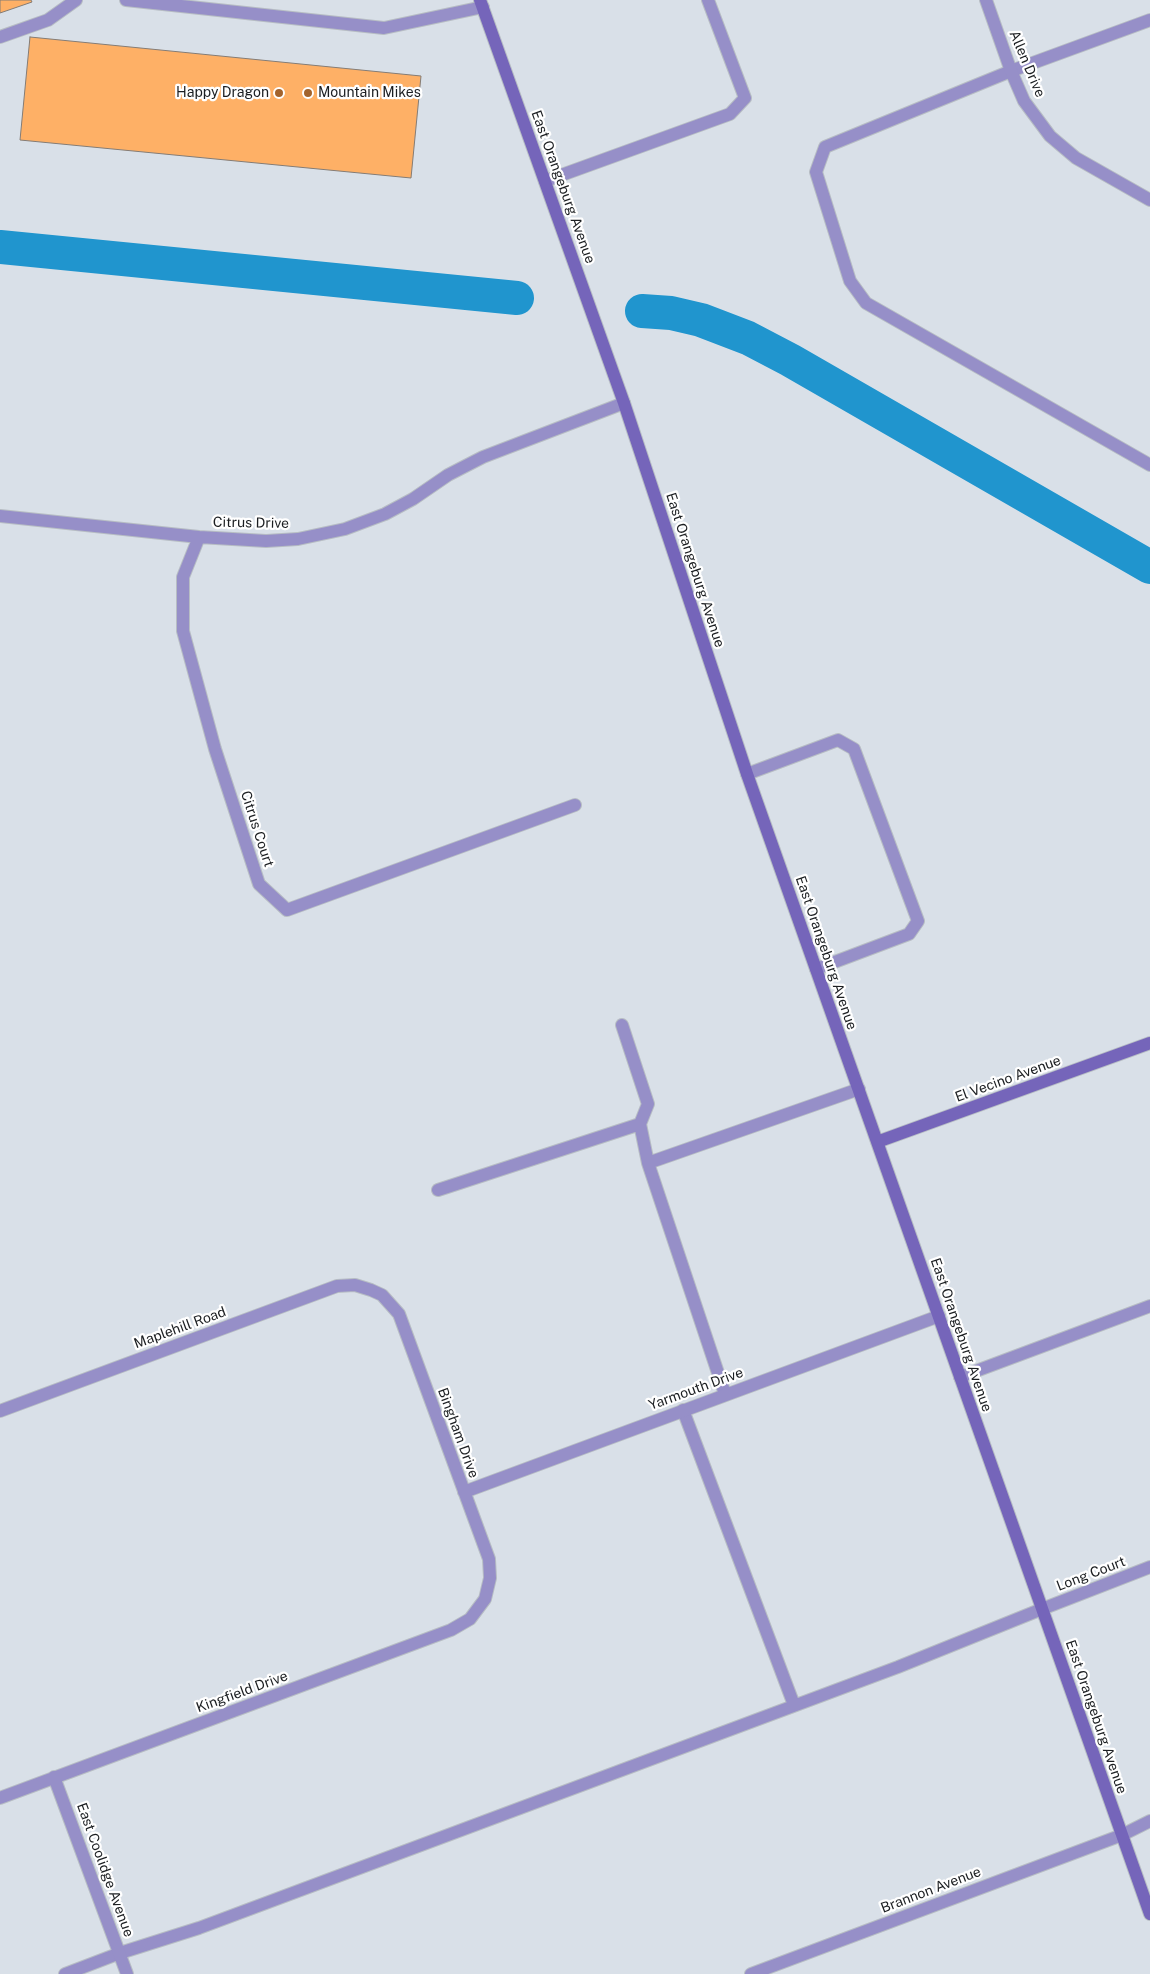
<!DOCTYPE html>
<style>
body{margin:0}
canvas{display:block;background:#d9e0e8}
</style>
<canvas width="1150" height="1974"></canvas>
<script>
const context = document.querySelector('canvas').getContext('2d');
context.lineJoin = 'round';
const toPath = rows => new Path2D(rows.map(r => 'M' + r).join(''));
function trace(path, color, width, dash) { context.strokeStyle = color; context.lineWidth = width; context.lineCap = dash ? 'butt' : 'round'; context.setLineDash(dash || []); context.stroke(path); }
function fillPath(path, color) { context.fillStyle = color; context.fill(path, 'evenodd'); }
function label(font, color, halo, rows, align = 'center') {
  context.font = font + ' "Public Sans",sans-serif'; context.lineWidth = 4.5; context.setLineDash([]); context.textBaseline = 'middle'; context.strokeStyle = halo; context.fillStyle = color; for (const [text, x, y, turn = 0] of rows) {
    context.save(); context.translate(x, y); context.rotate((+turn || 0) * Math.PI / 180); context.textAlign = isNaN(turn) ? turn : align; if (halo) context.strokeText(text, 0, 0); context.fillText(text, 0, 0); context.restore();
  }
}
const canal = toPath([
 [0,247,517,298],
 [642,311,671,313,701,320,748,338,790,360,1150,567]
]);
const building = toPath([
 [0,0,31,0,32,2,0,13,0,0],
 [30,37,421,76,411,178,20,140,30,37]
]);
const lane = toPath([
 [126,0,384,28,483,7],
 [1150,20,1011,71,825,147,816,172,850,281,866,303,1150,465],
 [0,37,48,20,76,0],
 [545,181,730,114,745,98,708,0],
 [747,774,838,740,854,749,918,921,909,934,816,969],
 [622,1025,648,1104,640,1124,648,1163,725,1394],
 [648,1163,859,1089],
 [438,1190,640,1124],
 [960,1377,1150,1306],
 [683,1410,794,1705],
 [1122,1835,1150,1821],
 [65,1974,120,1953,199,1928,898,1667,1042,1609]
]);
const street = toPath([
 [986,0,1011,71,1024,101,1050,136,1076,158,1150,200],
 [0,516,199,537,266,541,298,539,345,529,385,514,413,499,448,475,483,457,624,403],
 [199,537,183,577,183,631,215,749,259,884,287,910,575,805],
 [0,1411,337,1286,355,1285,371,1290,382,1295,399,1314,489,1559,490,1578,485,1599,470,1619,451,1630,0,1798],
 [464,1492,939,1316],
 [1042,1609,1150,1567],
 [54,1777,127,1974],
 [751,1974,1122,1835]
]);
const secondary = toPath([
 [480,0,624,403,747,774,1150,1914],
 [877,1142,1150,1043]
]);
const markers = [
 [279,93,5,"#a3632c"],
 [308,93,5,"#a3632c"]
];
const streetNames = [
 ["Allen Drive",1027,64,67],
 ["East Orangeburg Avenue",563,187,70],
 ["Citrus Drive",251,523,1],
 ["East Orangeburg Avenue",695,570,72],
 ["Citrus Court",257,829,72],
 ["East Orangeburg Avenue",826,953,71],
 ["El Vecino Avenue",1008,1079,-20],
 ["Maplehill Road",180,1328,-20],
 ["East Orangeburg Avenue",961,1335,71],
 ["Yarmouth Drive",696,1389,-20],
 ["Bingham Drive",458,1433,70],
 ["Long Court",1091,1574,-21],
 ["Kingfield Drive",242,1692,-20],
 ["East Orangeburg Avenue",1096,1717,71],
 ["East Coolidge Avenue",105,1870,70],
 ["Brannon Avenue",931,1890,-21]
];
const poiNames = [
 ["Happy Dragon",269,93],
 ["Mountain Mikes",318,93,"left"]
];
trace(canal, '#2095ce', 34);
fillPath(building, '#feb066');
trace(building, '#847c75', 1);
trace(lane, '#b7bdc4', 14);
trace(street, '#b7bdc4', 14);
trace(secondary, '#b7bdc4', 14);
trace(lane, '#968fc8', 12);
trace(street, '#968fc8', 12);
trace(secondary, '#7565ba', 12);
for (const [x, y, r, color] of markers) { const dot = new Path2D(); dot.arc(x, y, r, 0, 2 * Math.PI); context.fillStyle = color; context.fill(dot); trace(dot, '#fff', 2); }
label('14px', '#1b1e21', '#fff', streetNames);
label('14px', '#1b1e21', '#fff', poiNames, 'right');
</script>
